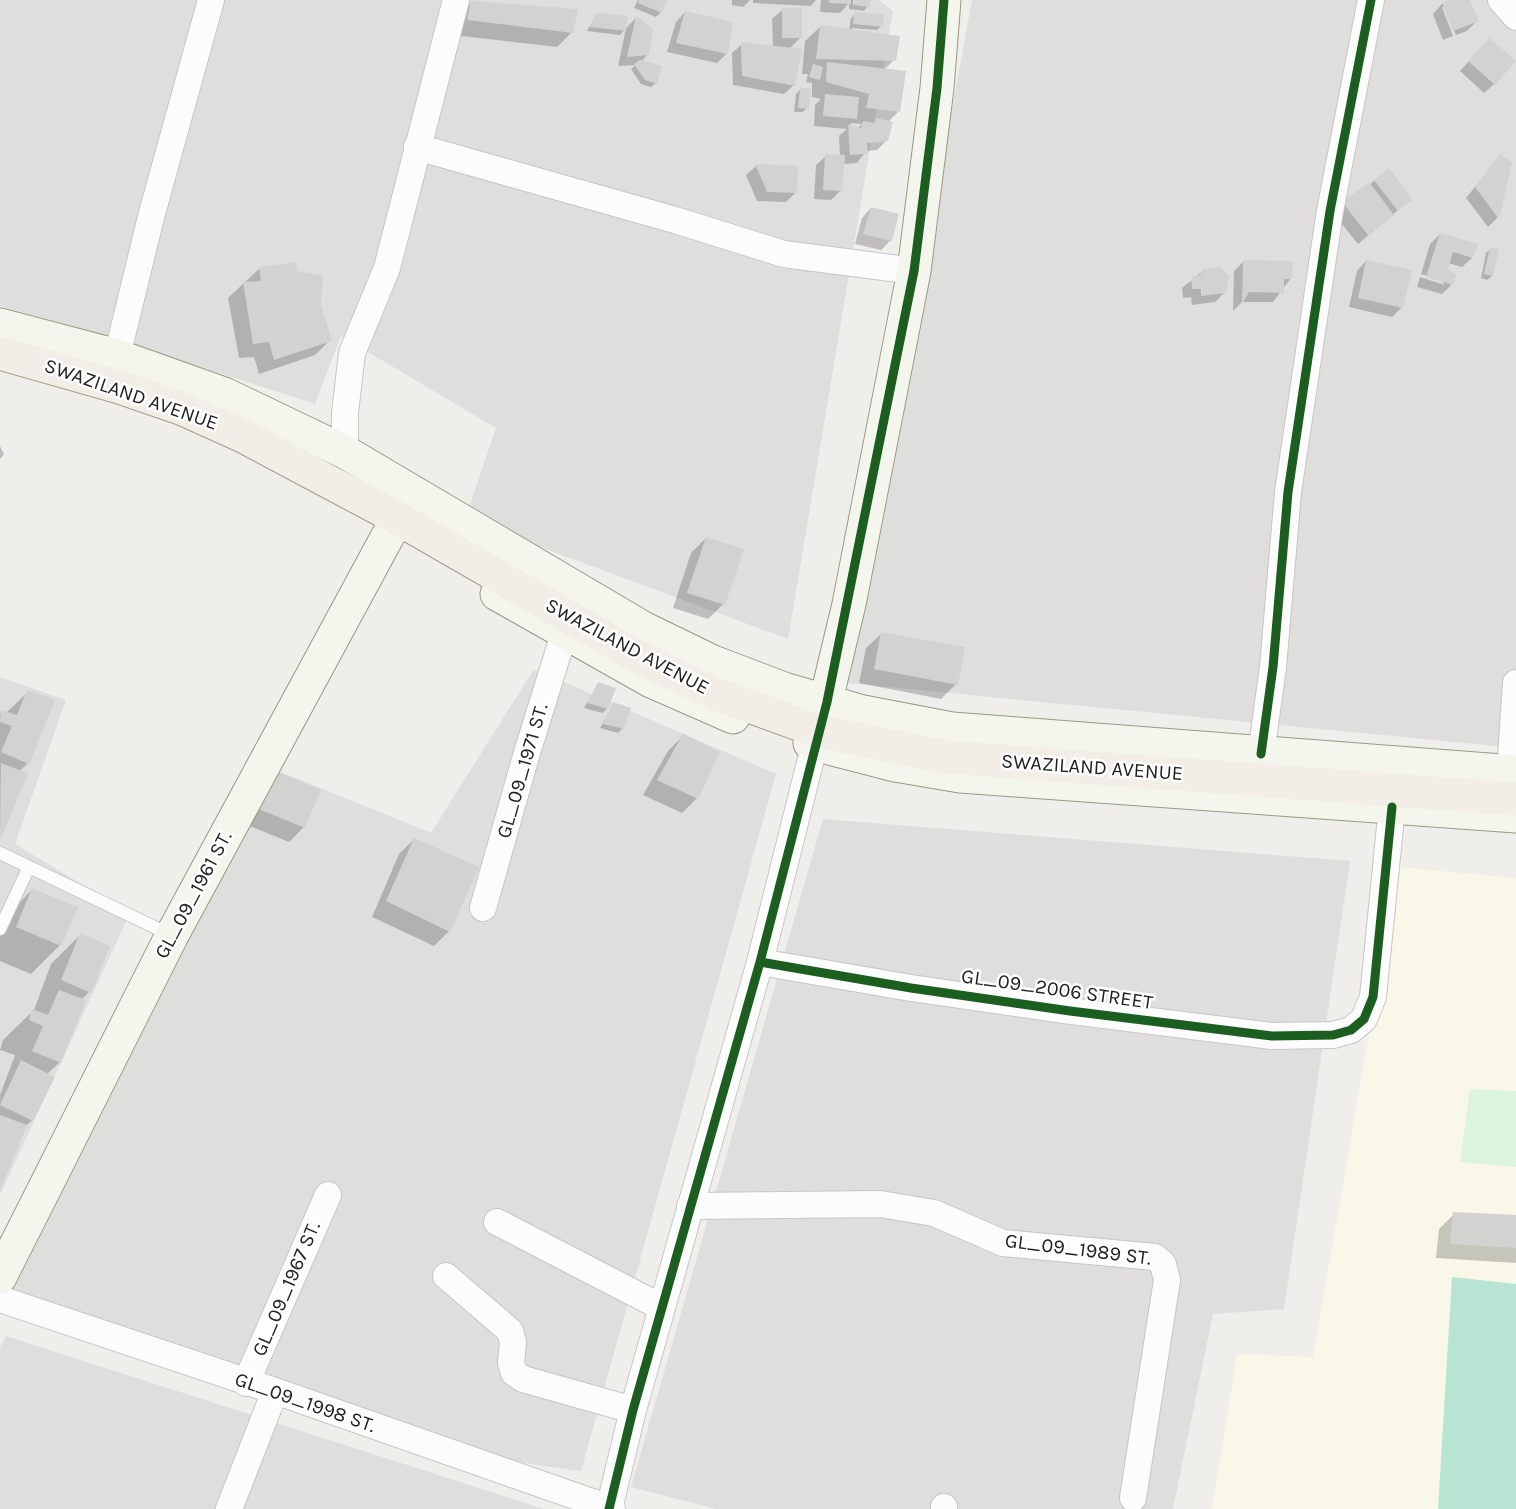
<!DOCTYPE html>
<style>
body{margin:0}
canvas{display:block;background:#f0eeeb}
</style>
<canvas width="1516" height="1509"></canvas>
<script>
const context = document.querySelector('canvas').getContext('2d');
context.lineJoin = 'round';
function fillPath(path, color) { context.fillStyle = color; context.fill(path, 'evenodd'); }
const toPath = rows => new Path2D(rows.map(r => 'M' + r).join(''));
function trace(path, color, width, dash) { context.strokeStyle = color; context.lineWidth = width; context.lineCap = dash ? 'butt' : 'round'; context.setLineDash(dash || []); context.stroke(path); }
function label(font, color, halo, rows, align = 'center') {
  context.font = font + ' Karla,sans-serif'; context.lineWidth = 5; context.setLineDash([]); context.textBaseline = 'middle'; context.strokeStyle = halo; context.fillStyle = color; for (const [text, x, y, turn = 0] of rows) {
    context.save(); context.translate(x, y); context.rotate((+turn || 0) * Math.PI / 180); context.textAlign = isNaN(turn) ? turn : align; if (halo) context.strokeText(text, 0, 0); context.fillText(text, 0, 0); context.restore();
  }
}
const residential = toPath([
 [0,0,879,0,893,11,788,639,465,519,496,428,341,336,315,404,84,329,0,306],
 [972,0,1516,0,1516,748,846,683],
 [534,669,776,774,581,1471,487,1458,2,1293,269,767,431,833],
 [0,677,66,700,15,844,130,913,0,1195],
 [823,819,1350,861,1284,1309,1213,1314,1173,1509,716,1509,631,1487],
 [6,1336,544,1509,0,1509,0,1347]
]);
const education = toPath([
 [1398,867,1516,878,1516,1509,1212,1509,1237,1354,1313,1357]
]);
const park = toPath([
 [1470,1089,1516,1091,1516,1167,1460,1162]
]);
const pitch = toPath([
 [1452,1277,1516,1284,1516,1509,1438,1509]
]);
const shadow = toPath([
 [638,0,663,0,661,12,656,17,634,8],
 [732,0,750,0,743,7,732,5],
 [753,0,816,0,811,6,753,3],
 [821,0,869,0,868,6,864,11,849,9,849,3,840,13,820,12],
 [1453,0,1469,0,1477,21,1467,31,1456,35,1445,7,1442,7,1453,36,1443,40,1433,14,1442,4],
 [472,2,572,32,557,47,453,35,457,17],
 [782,10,801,37,789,49,794,85,784,94,733,85,732,53,742,44,773,47,772,19],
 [685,12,731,23,726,54,717,63,667,52,676,22],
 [597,14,624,30,636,18,648,54,641,62,656,83,651,87,641,84,631,69,635,65,618,66,626,28,620,35,587,31],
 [855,14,881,26,877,30,852,28,852,31,894,60,884,70,898,112,888,122,887,140,877,150,866,151,857,163,843,164,841,190,831,200,814,199,816,165,826,156,840,156,839,136,847,129,814,126,815,105,821,99,812,97,812,83,806,82,808,74,802,74,805,41,820,27,849,31,851,18],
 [852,123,862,124,857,129,848,126],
 [1480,49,1494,84,1484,93,1460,71],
 [800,90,807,108,803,112,794,112,796,94],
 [1500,156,1510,164,1497,218,1488,227,1466,198],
 [756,166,796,192,786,202,757,201,746,175],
 [1388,170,1410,200,1358,244,1333,213],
 [871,208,891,240,881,250,855,244,862,218],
 [1440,234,1472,258,1462,267,1448,263,1446,269,1454,276,1451,285,1442,294,1417,287,1420,277,1445,285,1441,280,1421,274,1430,244],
 [1491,249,1492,276,1487,280,1481,278,1486,253],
 [1244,261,1291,278,1273,302,1242,302,1233,311,1234,271],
 [1366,261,1402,307,1392,317,1349,307,1357,271],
 [260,268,295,272,319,306,330,340,315,355,259,374,254,357,239,358,228,298],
 [1204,270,1225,292,1215,302,1192,305,1191,297,1183,298,1182,288],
 [0,446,4,454,0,459],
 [706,538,723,604,708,619,673,608,691,553],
 [881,634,956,684,941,699,859,683,866,648],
 [598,684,607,708,603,713,584,708],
 [28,692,28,763,20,771,0,837,0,713,6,713],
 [614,704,629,709,622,729,618,733,600,728],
 [683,736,697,798,682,813,643,795,668,751],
 [276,772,304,827,289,842,245,824],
 [414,839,477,867,449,931,434,946,372,917,399,854],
 [32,890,60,945,31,974,0,961,0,926,3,919],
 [80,935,89,992,81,1000,60,1062,47,1074,32,1120,24,1128,0,1187,0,1095,15,1055,0,1050,3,1040,34,1010,51,964],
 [1454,1214,1516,1217,1516,1263,1436,1258,1439,1229]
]);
const building = toPath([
 [639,0,667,0,662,13,638,3],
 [829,0,851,0,851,4,829,3],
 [853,0,871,0,870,7,853,5],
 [1449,0,1470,0,1479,21,1453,31,1442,3],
 [471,1,578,9,573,33,467,20],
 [782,8,802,8,802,38,782,38],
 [685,11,733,22,728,54,676,43],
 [854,12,884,14,883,27,853,24],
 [596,13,627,16,626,31,590,27],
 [636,16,653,29,649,55,627,57],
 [820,25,900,36,896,61,816,59],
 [1489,38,1516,61,1495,85,1468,61],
 [741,42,802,49,795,86,742,76],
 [640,60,662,66,657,84,645,80,634,64],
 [827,62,906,71,900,112,866,108,869,94,826,82],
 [813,64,823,67,820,80,809,77],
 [800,88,811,89,809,109,798,108],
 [825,94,859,97,857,119,823,116],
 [876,118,893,122,888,141,867,143,868,154,850,155,848,125,861,128,863,121,875,123],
 [825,154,845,155,842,191,823,190],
 [1500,154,1512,163,1499,219,1475,187],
 [755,164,798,166,797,193,767,192],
 [1389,168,1412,200,1398,211,1374,180],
 [1369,182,1394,215,1368,235,1342,202],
 [871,207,899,214,892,241,863,234],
 [1440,233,1478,244,1473,258,1453,252,1448,269,1456,275,1453,285,1426,277],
 [1490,247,1499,249,1493,276,1484,274],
 [1243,260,1293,261,1292,279,1284,279,1284,293,1249,292,1242,304],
 [1366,260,1412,270,1403,308,1358,298],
 [296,262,297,271,323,276,321,305,332,341,274,360,269,342,253,344,243,282,261,281,259,267],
 [1220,267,1229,276,1226,293,1201,296,1201,289,1192,289,1191,277,1200,275,1203,269],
 [706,537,744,549,725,605,687,593],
 [881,632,965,647,958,685,874,669],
 [598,682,616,688,608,709,587,703],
 [27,690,55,700,29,764,1,752,12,726,0,722,1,710,17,715],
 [613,702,631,708,624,729,603,724],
 [683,734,720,752,698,799,657,780],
 [1,763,28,773,2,836,0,835],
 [276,771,321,790,305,828,259,809],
 [414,838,479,867,450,932,386,901],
 [32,888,78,907,61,946,16,927],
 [80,933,110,946,91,993,61,980],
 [59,990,86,1000,61,1063,32,1051,43,1026,29,1020,32,1009,48,1015],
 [21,1060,55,1077,33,1121,0,1105],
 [0,1115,27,1125,0,1191],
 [1453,1212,1516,1215,1516,1248,1450,1244]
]);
const lane = toPath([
 [0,853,171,935],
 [0,929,29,867]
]);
const street = toPath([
 [1501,0,1516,17],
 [417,147,675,220,784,254,914,271],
 [117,356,151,217,211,0],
 [345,452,345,413,352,353,387,268,456,0],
 [1261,754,1273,667,1288,492,1330,211,1371,0],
 [1510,772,1516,683],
 [483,908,526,756,564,634],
 [760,962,911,988,1070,1011,1272,1036,1333,1035,1351,1030,1364,1019,1373,997,1392,807],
 [690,1206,880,1204,934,1213,1003,1243,1155,1257,1163,1264,1167,1280,1133,1498],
 [497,1222,661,1307],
 [446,1276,510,1331,513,1342,511,1363,514,1373,523,1379,633,1410],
 [0,1299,275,1391,612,1509],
 [246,1383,328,1195],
 [229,1509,275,1391],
 [609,1509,633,1410,760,962,818,731],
 [944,1509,944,1507]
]);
const secondary = toPath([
 [0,325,117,356,224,394,345,452,643,628,713,662,784,689,863,712,952,729,1516,772],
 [497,594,651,681,733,717],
 [821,721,849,604,914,271,937,88,944,0],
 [810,743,895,765,960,776,1516,816],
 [0,1277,172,935,404,506]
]);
const primary = toPath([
 [0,353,119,387,183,409,243,436,397,518,635,655,716,694,818,731,946,757,1516,799]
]);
const cycleway = toPath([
 [1261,754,1273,667,1288,492,1330,211,1371,0],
 [760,962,911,988,1070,1011,1272,1036,1333,1035,1351,1030,1364,1019,1373,997,1392,807],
 [609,1509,633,1410,760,962,827,702,914,271,937,88,944,0]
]);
const streetNames = [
 ["SWAZILAND AVENUE",131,395,19],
 ["SWAZILAND AVENUE",627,647,28],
 ["SWAZILAND AVENUE",1092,768,4],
 ["GL_09_1971 ST.",523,771,-74],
 ["GL_09_1961 ST.",194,895,-62],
 ["GL_09_2006 STREET",1057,990,8],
 ["GL_09_1989 ST.",1078,1250,7],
 ["GL_09_1967 ST.",287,1289,-67],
 ["GL_09_1998 ST.",305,1403,19]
];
fillPath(residential, '#dfdedc');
fillPath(education, '#f8f7e8');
fillPath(park, '#dbf4db');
fillPath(pitch, '#b8e5d3');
fillPath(shadow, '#0003');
fillPath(building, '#d4d2d0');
trace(lane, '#c7c6c5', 14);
trace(street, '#c7c6c5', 28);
trace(secondary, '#979a82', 35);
trace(primary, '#a79d87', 35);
trace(lane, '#fdfcfc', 12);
trace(street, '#fdfcfc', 26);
trace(secondary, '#f4f5ed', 33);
trace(primary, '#f2ede7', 33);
trace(cycleway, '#1b5e20', 9);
label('20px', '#222', '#fff', streetNames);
</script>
